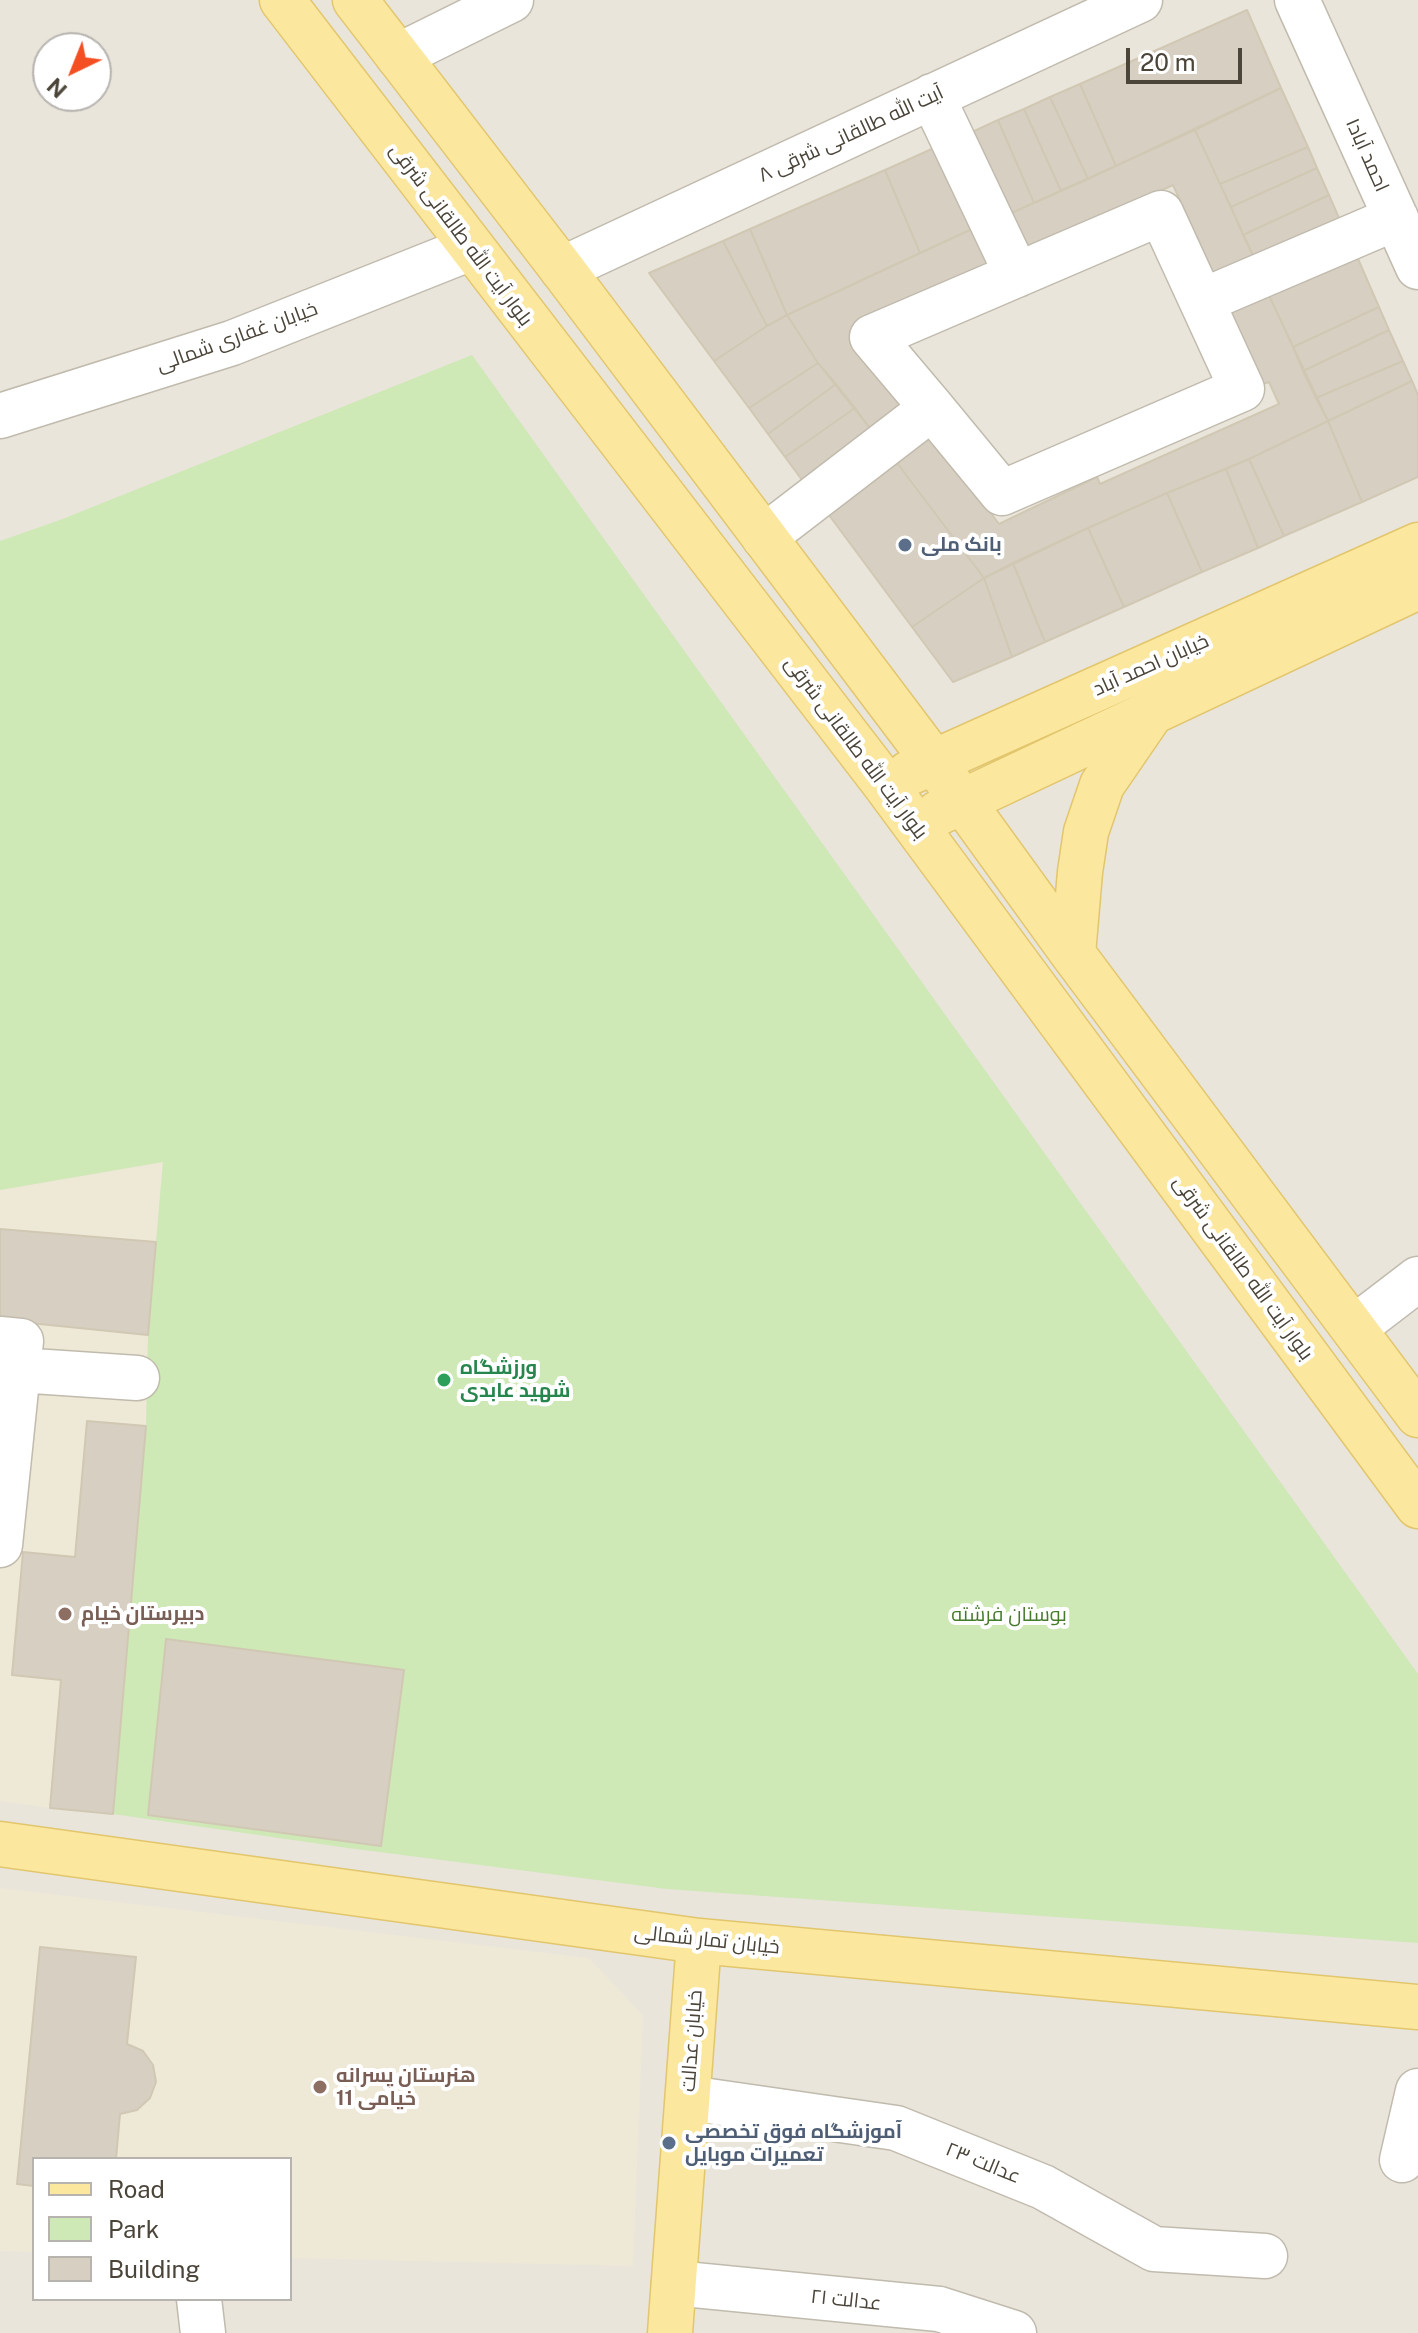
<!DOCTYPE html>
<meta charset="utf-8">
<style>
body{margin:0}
#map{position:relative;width:1418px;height:2333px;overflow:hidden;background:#f5f3eb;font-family:"Public Sans",sans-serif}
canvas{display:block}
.legend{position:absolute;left:32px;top:2157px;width:260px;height:144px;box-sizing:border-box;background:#fff;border:2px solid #b7b4b0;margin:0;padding:10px 14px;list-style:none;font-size:24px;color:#4a4439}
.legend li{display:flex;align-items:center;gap:16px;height:40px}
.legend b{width:40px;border:2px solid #b7b4b0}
.north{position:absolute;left:32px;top:32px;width:80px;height:80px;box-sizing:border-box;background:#fff;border:2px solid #b7b4b0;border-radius:50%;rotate:223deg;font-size:22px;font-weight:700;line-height:32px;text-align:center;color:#4a4439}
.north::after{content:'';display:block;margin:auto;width:28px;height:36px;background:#f44f23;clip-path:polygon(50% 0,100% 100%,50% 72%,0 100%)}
.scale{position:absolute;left:1126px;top:48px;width:116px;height:36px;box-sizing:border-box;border:4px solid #4a4439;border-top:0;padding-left:10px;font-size:24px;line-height:28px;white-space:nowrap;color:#4a4439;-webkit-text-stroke:6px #fff;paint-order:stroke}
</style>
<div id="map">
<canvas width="1418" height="2333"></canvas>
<ul class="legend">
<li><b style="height:10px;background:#fce79e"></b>Road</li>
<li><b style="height:22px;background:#cee8b6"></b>Park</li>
<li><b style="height:22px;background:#d7cfc1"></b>Building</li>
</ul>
<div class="north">N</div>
<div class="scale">20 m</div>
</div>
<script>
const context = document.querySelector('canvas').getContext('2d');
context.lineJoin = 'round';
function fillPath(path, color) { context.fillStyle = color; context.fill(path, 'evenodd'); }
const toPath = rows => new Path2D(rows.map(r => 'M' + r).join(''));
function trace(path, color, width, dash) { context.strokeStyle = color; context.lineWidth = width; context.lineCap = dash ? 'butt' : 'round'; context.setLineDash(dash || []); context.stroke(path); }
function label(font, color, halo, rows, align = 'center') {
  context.font = font + ' "Public Sans",Cairo,sans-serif'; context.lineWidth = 8; context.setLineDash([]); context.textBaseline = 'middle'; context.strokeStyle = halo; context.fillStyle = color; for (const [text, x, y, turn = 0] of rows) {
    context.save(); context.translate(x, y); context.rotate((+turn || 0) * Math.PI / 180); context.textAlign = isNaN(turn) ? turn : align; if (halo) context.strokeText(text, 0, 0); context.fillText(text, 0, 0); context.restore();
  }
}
const residential = toPath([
 [0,0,1418,0,1418,2333,0,2333],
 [48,48,96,48,96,96,48,96],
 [34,2159,290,2159,290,2299,34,2299]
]);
const education = toPath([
 [163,1161,148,1335,146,1426,50,1808,0,1801,0,1190],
 [0,1888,589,1958,643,2015,633,2266,290,2258,290,2159,34,2159,34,2252,0,2251]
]);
const green = toPath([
 [472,355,1418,1674,1418,1943,667,1889,348,1848,113,1814,146,1426,148,1335,163,1162,0,1190,0,541,60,520]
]);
const building = toPath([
 [1247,10,1281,88,1116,166,1080,84,1247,10],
 [1080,84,1116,166,1088,179,1050,97,1080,84],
 [1281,88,1308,147,1220,184,1195,130,1281,88],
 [1050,97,1088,179,1061,191,1024,109,1050,97],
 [1024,109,1061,191,1034,203,998,120,1024,109],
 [998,120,1034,203,1007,215,970,133,998,120],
 [1195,130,1258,266,1218,284,1173,185,1024,253,1007,215,1195,130],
 [1308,147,1317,168,1231,207,1220,184,1308,147],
 [934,148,972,229,920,253,885,170,934,148],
 [1317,168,1329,195,1243,235,1231,207,1317,168],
 [885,170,920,253,787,315,750,229,885,170],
 [1329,195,1342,225,1258,266,1243,235,1329,195],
 [750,229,787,315,767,326,723,241,750,229],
 [972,229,994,269,852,331,906,403,872,431,818,363,787,315,972,229],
 [723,241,767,326,714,361,649,273,723,241],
 [1355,252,1379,307,1293,347,1268,293,1355,252],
 [1268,293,1328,421,1249,459,1167,493,1088,528,984,578,894,459,928,429,999,524,1097,477,1100,484,1279,404,1269,382,1263,384,1228,309,1268,293],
 [1379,307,1389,330,1303,371,1293,347,1379,307],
 [787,315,818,363,749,408,714,361,767,326,787,315],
 [1389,330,1403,361,1316,398,1303,371,1389,330],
 [1403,361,1412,381,1328,421,1316,398,1403,361],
 [818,363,836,384,768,434,749,408,818,363],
 [1412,381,1418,395,1418,477,1362,502,1328,421,1412,381],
 [836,384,855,408,785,457,768,434,836,384],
 [855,408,872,431,805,484,785,457,855,408],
 [1328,421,1362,502,1284,536,1249,459,1328,421],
 [894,459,984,578,912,627,826,511,894,459],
 [1249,459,1284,536,1258,548,1226,469,1249,459],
 [1226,469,1258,548,1202,572,1167,493,1226,469],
 [1167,493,1202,572,1124,607,1088,528,1167,493],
 [1088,528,1124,607,1045,642,1013,563,1088,528],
 [1013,563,1045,642,1012,657,984,578,1013,563],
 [984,578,1012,657,953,682,912,627,984,578],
 [0,1229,156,1242,148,1335,0,1320,0,1229],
 [87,1421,146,1426,113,1814,50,1808,61,1680,12,1675,23,1552,75,1557,87,1421],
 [166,1639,404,1670,381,1846,148,1815,166,1639],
 [40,1947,136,1957,127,2044,143,2051,153,2065,156,2082,150,2098,137,2110,120,2114,116,2159,34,2159,34,2186,17,2184,40,1947]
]);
const minor = toPath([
 [1297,0,1418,267],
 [398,56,511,0],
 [932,96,1017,275],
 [562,269,1140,0],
 [1202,301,1396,218],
 [0,416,232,343,471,248],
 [764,537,932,408,872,337,1161,213,1242,389,1002,493,932,408],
 [1354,1328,1418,1279],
 [0,1339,21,1341,0,1545],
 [18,1370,137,1378],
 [688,2098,896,2128,1043,2187,1154,2249,1265,2256],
 [1402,2160,1418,2091],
 [674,2283,939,2309,1014,2333],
 [199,2299,203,2333]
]);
const major = toPath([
 [282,0,884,783,1418,1506],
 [355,0,562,269,934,762,1073,954,1418,1415],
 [909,773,1418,545],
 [938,813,1418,587],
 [1073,954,1080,872,1086,832,1102,785,1150,715],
 [0,1844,699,1941,1418,2007],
 [670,2333,699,1941]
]);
const markers = [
 [905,545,8,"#5c6f8a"],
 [444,1380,8,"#2e9e5b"],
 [65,1614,8,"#8d6e63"],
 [320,2087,8,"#8d6e63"],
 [669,2143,8,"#5c6f8a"]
];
const streetNames = [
 ["آیت الله طالقانی شرقی ۸",851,134,-25],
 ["احمد آباد۱",1367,155,66],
 ["بلوار آیت الله طالقانی شرقی",461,235,53],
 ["خیابان غفاری شمالی",237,337,-20],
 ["خیابان احمد آباد",1151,665,-24],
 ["بلوار آیت الله طالقانی شرقی",856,748,53],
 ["بلوار آیت الله طالقانی شرقی",1243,1268,54],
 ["خیابان تمار شمالی",707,1940,6],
 ["خیابان عدالت",692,2041,-86],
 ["عدالت ۲۳",983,2163,22],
 ["عدالت ۲۱",846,2300,6]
];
const serviceNames = [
 ["بانک ملی",921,545],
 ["آموزشگاه فوق تخصصی",685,2132],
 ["تعمیرات موبایل",685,2155]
];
const leisureNames = [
 ["ورزشگاه",460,1368],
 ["شهید عابدی",460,1391]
];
const educationNames = [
 ["دبیرستان خیام",81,1614],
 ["هنرستان پسرانه",336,2076],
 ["خیامی 11",336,2099]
];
const parkNames = [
 ["بوستان فرشته",1009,1615]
];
fillPath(residential, '#e9e5da');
fillPath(education, '#eee8d6');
fillPath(green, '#cee8b6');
fillPath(building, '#d7cfc1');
trace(building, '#d1c8b4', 2);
trace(minor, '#c1bbae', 47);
trace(major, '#e2c66d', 47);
trace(minor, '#fff', 44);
trace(major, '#fce79e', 44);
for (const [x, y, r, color] of markers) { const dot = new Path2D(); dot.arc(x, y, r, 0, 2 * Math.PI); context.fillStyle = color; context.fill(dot); trace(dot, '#fff', 3); }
label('20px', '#4a4439', '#fff', streetNames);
label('bold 20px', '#4e5e75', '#fff', serviceNames, 'left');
label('bold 20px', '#27864d', '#fff', leisureNames, 'left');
label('bold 20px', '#785e54', '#fff', educationNames, 'left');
label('20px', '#457b2c', '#fff', parkNames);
</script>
